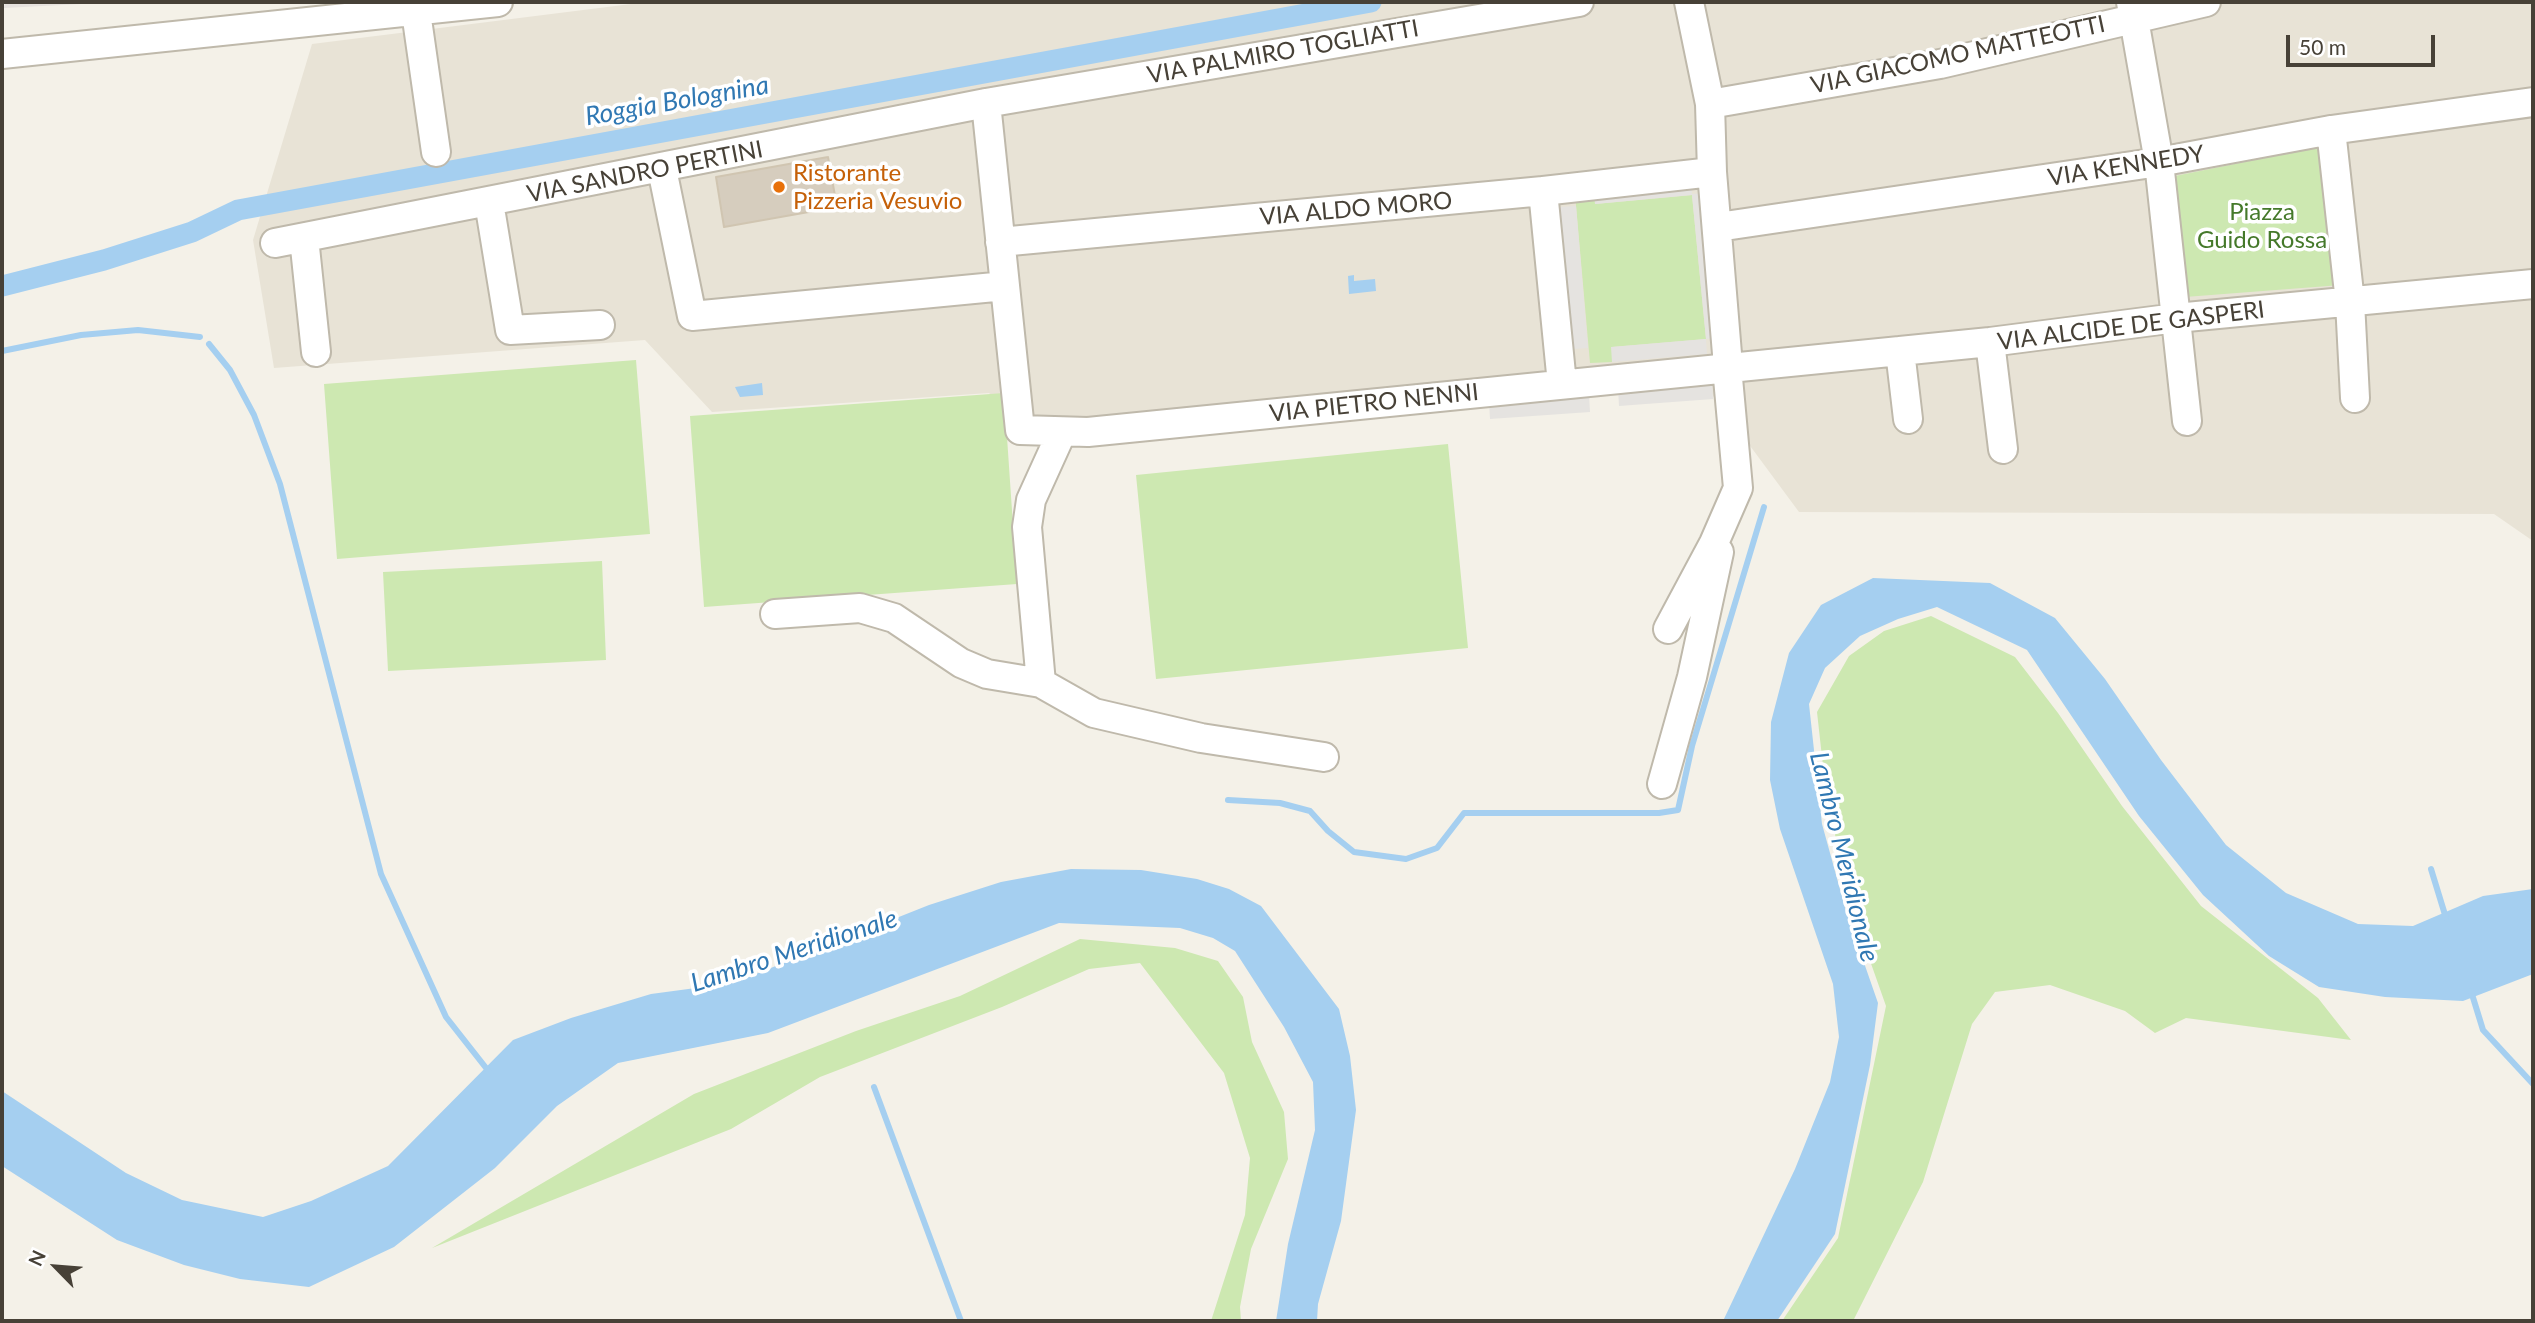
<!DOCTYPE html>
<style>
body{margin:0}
#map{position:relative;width:2535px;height:1323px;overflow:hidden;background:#f4f1e8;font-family:Lato,sans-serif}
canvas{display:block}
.frame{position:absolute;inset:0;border:4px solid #474137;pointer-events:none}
.north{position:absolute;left:21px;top:1232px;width:70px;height:70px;-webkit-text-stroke:5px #fff;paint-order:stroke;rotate:295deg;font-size:19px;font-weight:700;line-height:28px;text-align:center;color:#474137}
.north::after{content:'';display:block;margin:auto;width:24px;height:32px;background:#474137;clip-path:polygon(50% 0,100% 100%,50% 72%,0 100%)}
.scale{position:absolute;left:2286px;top:35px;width:149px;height:32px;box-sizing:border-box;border:4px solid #474137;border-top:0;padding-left:9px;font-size:21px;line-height:24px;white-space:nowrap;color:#474137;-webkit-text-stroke:5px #fff;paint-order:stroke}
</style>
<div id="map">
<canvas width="2535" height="1323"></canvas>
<div class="frame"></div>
<div class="north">N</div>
<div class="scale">50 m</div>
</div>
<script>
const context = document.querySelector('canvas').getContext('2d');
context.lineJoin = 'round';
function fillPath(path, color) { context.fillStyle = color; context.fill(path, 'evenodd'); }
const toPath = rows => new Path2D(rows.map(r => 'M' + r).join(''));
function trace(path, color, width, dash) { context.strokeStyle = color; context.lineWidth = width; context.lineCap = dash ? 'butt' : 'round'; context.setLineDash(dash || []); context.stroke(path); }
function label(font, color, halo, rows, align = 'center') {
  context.font = font + ' Lato,sans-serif'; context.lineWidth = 7; context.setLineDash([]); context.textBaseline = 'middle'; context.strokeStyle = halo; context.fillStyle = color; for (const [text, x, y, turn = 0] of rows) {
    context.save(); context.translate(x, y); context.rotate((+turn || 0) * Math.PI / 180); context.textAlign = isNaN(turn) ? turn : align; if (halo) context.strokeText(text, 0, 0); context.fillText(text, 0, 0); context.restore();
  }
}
const residential = toPath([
 [647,2,2533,2,2533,541,2494,514,1799,512,1708,389,1021,423,989,393,712,412,645,340,274,368,253,240,312,44]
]);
const industrial = toPath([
 [5,2,120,2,4,8]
]);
const green = toPath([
 [2324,146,2341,285,2185,297,2175,176],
 [1594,192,1595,204,1692,195,1706,339,1612,347,1612,362,1590,363,1575,194],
 [636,360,650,534,337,559,324,384],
 [1004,393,1017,584,704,607,690,416],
 [1448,444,1468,648,1156,679,1136,475],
 [602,561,606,660,388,671,383,572],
 [1931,616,2015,657,2058,713,2122,806,2201,906,2318,998,2351,1040,2186,1018,2155,1033,2125,1011,2050,985,1995,992,1972,1024,1923,1182,1853,1321,1782,1321,1838,1238,1886,1006,1850,904,1826,793,1817,712,1849,656,1884,631],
 [1080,939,1175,948,1218,961,1243,997,1252,1042,1284,1112,1288,1159,1251,1249,1240,1307,1241,1321,1211,1321,1245,1215,1250,1158,1224,1073,1140,963,1089,969,1002,1007,820,1077,731,1129,432,1248,694,1094,856,1031,960,996]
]);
const parking = toPath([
 [1691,182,1692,194,1709,193,1720,337,1706,339,1707,354,1612,362,1611,347,1706,339,1692,195,1595,204,1594,192],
 [1576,206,1588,348,1573,349,1560,207],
 [1712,381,1713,399,1619,406,1618,388],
 [1589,395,1590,412,1490,419,1489,402]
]);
const water = toPath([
 [1354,275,1354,281,1375,279,1376,291,1349,294,1348,276],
 [762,383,763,395,740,397,735,387],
 [1873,578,1990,583,2055,618,2105,679,2161,760,2226,845,2286,893,2358,924,2413,926,2483,896,2533,889,2533,974,2463,1001,2385,997,2319,987,2269,956,2203,895,2139,816,2027,650,1937,607,1898,619,1860,636,1825,668,1809,704,1822,824,1846,911,1878,1003,1870,1065,1835,1234,1777,1321,1723,1321,1795,1169,1830,1082,1839,1037,1833,984,1780,829,1770,780,1771,722,1789,653,1821,605],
 [1071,869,1141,870,1197,879,1229,889,1261,906,1339,1009,1350,1056,1356,1110,1341,1221,1318,1304,1317,1321,1276,1321,1288,1244,1315,1130,1313,1082,1284,1027,1235,951,1213,938,1180,928,1059,923,768,1033,618,1063,557,1106,495,1168,394,1247,309,1287,240,1279,184,1265,117,1240,2,1166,2,1091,126,1173,182,1200,263,1217,311,1201,388,1166,513,1040,571,1018,651,994,733,983,929,905,1001,882]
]);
const stream = toPath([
 [333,5,364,2],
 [209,344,230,370,254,415,280,484,381,874,446,1017,490,1073],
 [2,351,81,335,138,330,200,337],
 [1228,800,1280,803,1310,811,1328,831,1354,852,1406,859,1437,848,1464,813,1659,813,1678,810,1692,746,1764,507],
 [2431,869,2446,918],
 [2471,991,2483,1030,2533,1084],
 [874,1087,961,1321]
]);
const canal = toPath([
 [2,286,104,260,192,232,238,210,1371,2]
]);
const building = toPath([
 [828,157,837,207,724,227,716,177,828,157]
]);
const minor = toPath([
 [1689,2,1710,104,1712,172,1728,366],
 [2131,2,2159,162,2187,421],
 [416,12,436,152],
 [2,54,498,2],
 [986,103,1020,430,1088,432,1990,342,2176,318,2533,284],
 [1710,104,1940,64,2206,2],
 [2331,130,2350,302,2355,398],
 [662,169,692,316,1005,286],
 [1543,191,1562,384],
 [489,202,510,330,600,325],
 [1718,227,2159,162,2331,130,2533,102],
 [304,238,316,352],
 [1000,242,1543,191,1712,172],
 [275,243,986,103,1579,2],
 [1990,342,2003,449],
 [1900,351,1908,419],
 [775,614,860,608,894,618,961,663,987,674,1041,683,1094,713,1201,738,1324,757],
 [1668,629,1714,543,1738,488,1727,367],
 [1041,683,1027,527,1031,500,1061,434],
 [1662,784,1692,677,1719,552]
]);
const markers = [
 [779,187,7,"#e8710a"]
];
const streetNames = [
 ["VIA PALMIRO TOGLIATTI",1283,52,-10],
 ["VIA GIACOMO MATTEOTTI",1958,55,-12],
 ["VIA KENNEDY",2126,166,-9],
 ["VIA SANDRO PERTINI",645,172,-11],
 ["VIA ALDO MORO",1356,209,-5],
 ["VIA ALCIDE DE GASPERI",2131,326,-7],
 ["VIA PIETRO NENNI",1374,403,-6]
];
const foodNames = [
 ["Ristorante",793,173],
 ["Pizzeria Vesuvio",793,201]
];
const parkNames = [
 ["Piazza",2262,212],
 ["Guido Rossa",2262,240]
];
const waterNames = [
 ["Roggia Bolognina",677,101,-10],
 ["Lambro Meridionale",1844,857,76],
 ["Lambro Meridionale",794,951,-18]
];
fillPath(residential, '#e8e3d6');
fillPath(industrial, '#e6e2dd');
fillPath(green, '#cde8b1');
fillPath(parking, '#e5e3e0');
fillPath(water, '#a5cff0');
trace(stream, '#a5cff0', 6);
trace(canal, '#a5cff0', 21);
fillPath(building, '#d6cdbe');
trace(building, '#d0c5b1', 2);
trace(minor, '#bfb9ab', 32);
trace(minor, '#fff', 28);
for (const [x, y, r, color] of markers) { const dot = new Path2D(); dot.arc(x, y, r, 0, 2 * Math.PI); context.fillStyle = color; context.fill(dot); trace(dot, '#fff', 2.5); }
label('24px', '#474137', '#fff', streetNames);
label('24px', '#c56008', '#fff', foodNames, 'left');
label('24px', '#45792a', '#fff', parkNames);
label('italic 26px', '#3078b3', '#fff', waterNames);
</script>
